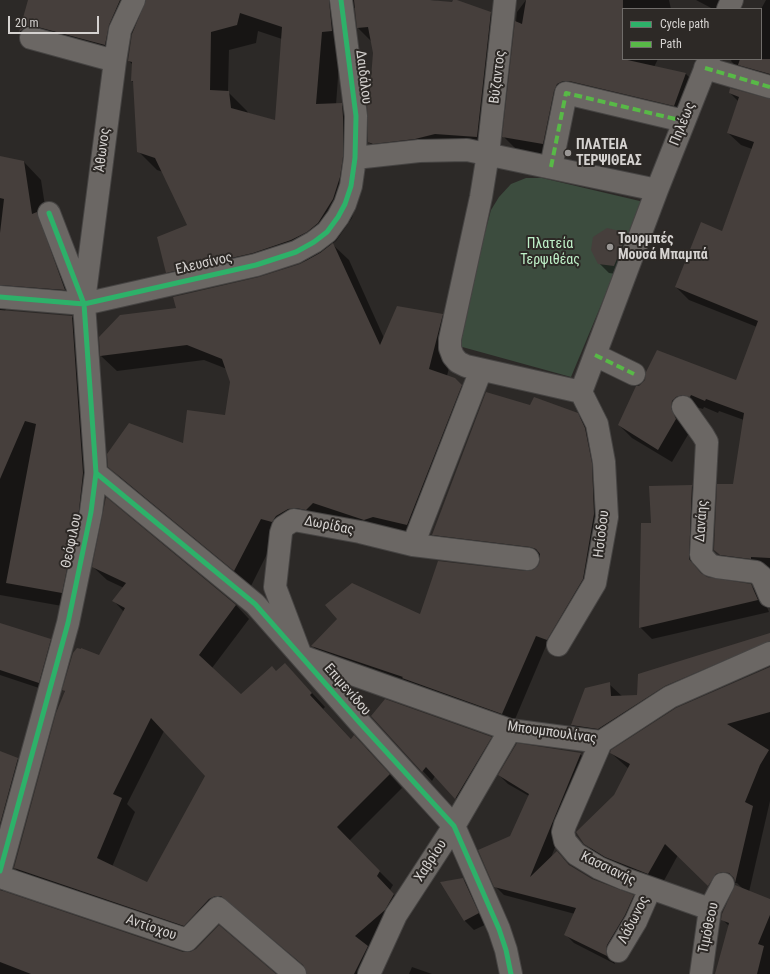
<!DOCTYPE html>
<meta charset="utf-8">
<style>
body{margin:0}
#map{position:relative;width:770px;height:974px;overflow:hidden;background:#2c2927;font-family:"Roboto Condensed",sans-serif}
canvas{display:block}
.legend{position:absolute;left:622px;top:8px;width:140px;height:52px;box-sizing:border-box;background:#2d2926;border:1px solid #706d6a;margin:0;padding:5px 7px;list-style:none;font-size:12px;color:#d5d2d0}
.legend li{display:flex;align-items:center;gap:8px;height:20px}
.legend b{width:20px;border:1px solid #706d6a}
.scale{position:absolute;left:8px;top:16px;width:91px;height:18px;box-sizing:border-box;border:2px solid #d5d2d0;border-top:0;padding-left:5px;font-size:12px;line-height:14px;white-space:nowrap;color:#d5d2d0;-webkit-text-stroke:3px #2d2926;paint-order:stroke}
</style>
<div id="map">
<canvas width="770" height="974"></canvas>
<ul class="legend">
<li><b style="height:5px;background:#2db169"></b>Cycle path</li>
<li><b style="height:5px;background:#58b947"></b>Path</li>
</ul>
<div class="scale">20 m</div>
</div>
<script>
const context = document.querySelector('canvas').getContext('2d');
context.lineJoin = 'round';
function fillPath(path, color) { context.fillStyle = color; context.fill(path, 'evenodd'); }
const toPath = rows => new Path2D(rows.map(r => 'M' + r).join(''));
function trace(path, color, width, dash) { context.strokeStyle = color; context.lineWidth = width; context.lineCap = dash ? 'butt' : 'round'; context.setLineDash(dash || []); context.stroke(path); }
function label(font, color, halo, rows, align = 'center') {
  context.font = font + ' "Roboto Condensed",sans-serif'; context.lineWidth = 4; context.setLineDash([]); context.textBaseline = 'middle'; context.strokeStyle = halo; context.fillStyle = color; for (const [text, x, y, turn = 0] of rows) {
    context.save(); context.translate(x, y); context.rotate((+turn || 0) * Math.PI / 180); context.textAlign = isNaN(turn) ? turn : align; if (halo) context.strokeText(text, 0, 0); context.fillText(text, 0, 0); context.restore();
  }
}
const green = toPath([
 [526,178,542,178,644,202,571,377,455,345,491,210,499,197,511,184]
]);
const shadow = toPath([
 [29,0,431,0,452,3,454,0,491,13,509,32,495,155,387,160,369,142,374,53,372,42,358,28,356,7,352,9,340,50,336,105,341,104,360,123,358,196,352,218,336,241,332,244,349,260,384,338,442,315,458,331,447,376,455,379,471,396,423,540,330,518,277,534,251,586,125,483,109,466,184,444,226,416,231,382,227,369,204,360,117,371,101,356,177,309,300,265,310,260,271,271,186,290,167,272,188,225,163,172,157,170,138,151,134,83,132,81,133,65,129,61,134,30,127,43,123,63,38,50,20,32],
 [258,31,282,39,276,121,248,113,247,111,228,92,229,50,256,43],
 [526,0,669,0,671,9,623,9,623,59,658,59,654,67,686,74,701,89,690,121,573,100,558,159,519,152,504,137,517,12],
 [696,0,733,0,729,9,713,9],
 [766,0,770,0,770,82,744,74,731,61,732,59,761,59,761,9],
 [730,93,770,100,770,572,728,563,715,550,734,485,744,420,719,411,718,413,704,407,703,409,696,407,689,433,672,462,632,438,619,425,637,387,737,381,757,327,689,300,676,287,722,232,752,149,741,145,728,133,738,101],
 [0,157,24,162,41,180,48,225,82,307,7,307,5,311,72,317,89,334,100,490,79,609,0,595],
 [620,232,629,241,623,275,609,273,599,263],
 [531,407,577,414,588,425,602,475,593,590,558,650,546,646,513,724,323,657,313,646,421,616,527,572,534,571,539,567,541,557,444,545,433,534],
 [692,486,704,498,701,572,705,577,750,585,763,597,769,612,652,639,640,627,652,524],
 [93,567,236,605,249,619,212,668,241,695,277,672,285,664,325,707,323,709,352,740,368,750,402,788,349,841,393,885,390,890,407,908,374,974,310,974,306,968,235,909,197,938,28,881,15,868,65,692,64,690,99,657,124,612,114,601,124,588,107,580],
 [164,731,206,776,147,883,112,867,135,812,127,804],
 [0,624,50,640,59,649,48,691,0,675],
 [770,634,770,658,585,738,572,725,586,689,609,684,623,697,638,696],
 [770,668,770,801,749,892,770,901,770,974,716,974,729,926,722,919,742,888,737,883,733,883,721,898,678,855,661,886,598,857,577,833,615,796,629,769,611,753],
 [372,716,491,738,500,747,465,808,435,776,432,781],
 [0,752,17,759,33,774,3,883,3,892,183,953,274,974,0,974],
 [580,754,589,763,550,860,557,852,571,867,592,880,633,896,642,905,614,960,615,964,574,943,565,934,575,914,504,895,495,886,511,837,529,796,508,784,499,775],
 [463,879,472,888,487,924,474,930,465,921,441,882],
 [412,967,432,974,409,974]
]);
const building = toPath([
 [28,0,120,0,109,25,105,45,34,26,27,26,19,32],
 [146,0,329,0,332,31,322,32,316,104,342,103,343,117,343,157,340,177,333,199,318,223,307,232,291,240,253,253,166,273,157,237,187,225,155,158,137,152,133,81,131,81,132,62,128,61,132,34],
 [240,13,282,27,275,120,231,108,229,91,210,90,211,32,237,25],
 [354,0,430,0,452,2,453,0,457,0,491,12,477,137,435,134,415,139,373,144,368,142,367,102,371,102,370,90,373,53,368,27,357,28],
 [526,0,623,0,623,59,686,73,674,106,569,81,563,81,557,84,554,91,543,144,502,137,515,21,522,24],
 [740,59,770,59,770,74,738,65],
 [730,88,770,99,770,558,751,557,751,559,720,555,714,550,717,484,733,484,744,413,706,399,705,401,691,395,690,397,682,395,676,397,672,401,671,408,676,419,658,450,618,425,636,386,639,386,645,380,646,372,657,350,736,380,758,321,675,287,701,222,722,231,754,142,727,133,739,97,729,93],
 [0,156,24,161,32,214,37,212,65,290,0,285,0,233,4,199,0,198],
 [607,228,620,231,625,239,614,266,598,264,591,250,593,237],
 [333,243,380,345,397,306,443,314,429,369,455,378,462,385,407,525,373,517,364,520,313,503,306,510,296,508,288,509,276,516,272,522,261,519,234,571,108,467,107,454,129,423,183,443,187,410,225,415,230,382,222,359,187,345,100,356,99,337,120,315,176,308,173,297,259,277,300,264,320,253],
 [0,310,72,316,83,473,79,510,62,593,6,583,36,424,25,421,0,479],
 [486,392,530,405,534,397,578,413,585,428,592,463,594,514,583,579,547,640,536,636,502,714,402,678,403,677,311,646,337,619,325,605,352,583,420,614,438,561,526,571,533,570,538,566,540,561,540,554,536,549,530,547,432,535],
 [692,485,689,559,701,573,707,577,751,584,758,600,639,628,641,523,651,523,649,486],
 [106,497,236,605,199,655,241,694,272,666,276,671,285,663,312,693,310,695,351,739,354,735,390,774,337,827,380,871,377,876,394,894,385,910,355,936,368,946,354,974,307,974,303,965,221,896,215,896,209,899,184,926,14,868,56,713,65,691,62,690,73,653,77,648,81,649,81,648,99,655,125,608,112,601,126,583,92,567],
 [151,718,205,776,147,882,97,858,122,798,113,794],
 [0,623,51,639,39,683,0,670],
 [770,633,770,641,665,686,598,729,571,725,585,688,610,682,611,696,637,695,638,674],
 [770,667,770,712,727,724,769,750,760,765,745,802,753,806,735,883,734,878,729,873,722,872,716,874,708,886,665,844,648,874,605,857,584,844,576,832,614,795,630,764,610,753,611,750,676,708],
 [385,699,492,737,455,799,426,767,422,772,371,716],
 [517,743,581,753,530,877,557,851,569,865,592,879,634,895,625,915,607,945,606,950,607,956,564,935,576,908,494,887,478,850,510,836,529,794,498,775],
 [0,751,18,758,0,824],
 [463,878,479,913,464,921,440,882],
 [735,885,770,899,770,915,758,944,764,946,757,974,715,974,729,923,721,920,722,914],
 [0,890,183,952,190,952,196,949,219,925,276,974,31,974,0,962]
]);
const minor = toPath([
 [505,0,488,154,481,197,450,339,450,348,453,356,458,362,466,366,581,392],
 [728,9,732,0],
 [31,38,115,61],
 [705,68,770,87],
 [355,158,419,151,467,150,657,190],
 [551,167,566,93,684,121],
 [0,297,84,304,256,265,296,252,314,242,327,232,338,217,345,204,351,186,355,158,356,116,341,0],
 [84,301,115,61,120,30,134,0],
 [595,355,634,374],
 [581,392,657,190,709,59],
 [683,407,703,435,707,442,701,555,710,565,717,567,756,572,762,577,770,596],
 [96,473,255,604,360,723,454,826,499,929,506,950,511,974],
 [413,545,481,370],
 [528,559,413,545,360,532,294,520,283,527,281,533,275,587,301,656,510,730,601,742,670,697,770,653],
 [558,645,595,583,607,517,604,462,597,424,581,392],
 [601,742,565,825,563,832,565,841,576,854,599,868,625,879,710,909],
 [0,871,68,623,91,512,96,473,84,304,49,213],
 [0,877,187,940,218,908,295,974],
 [618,951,636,921,650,889],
 [369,974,396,915,454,826,510,730],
 [701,974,710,909,723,884]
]);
const quiet = toPath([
 [705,68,770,87],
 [551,167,566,93,684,121],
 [595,355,634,374]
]);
const cycleway = toPath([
 [0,297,84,304,256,265,296,252,314,242,327,232,338,217,345,204,351,186,355,158,356,116,341,0],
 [96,473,255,604,360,723,454,826,499,929,506,950,511,974],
 [0,871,68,623,91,512,96,473,84,304,49,213]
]);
const markers = [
 [568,153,4,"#9a9795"],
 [610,247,4,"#9a9795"]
];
const streetNames = [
 ["Δαιδάλου",363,77,83],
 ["Βύζαντος",498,77,-83],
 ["Πηλέως",683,124,-68],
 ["Άθωνος",103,150,-83],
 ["Ελευσίνος",204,264,-13],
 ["Δανάης",702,521,-86],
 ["Δωρίδας",329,526,11],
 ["Ησίοδου",602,534,-83],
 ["Θεόφιλου",72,541,-78],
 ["Επιμενίδου",347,690,49],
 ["Μπουμπουλίνας",552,733,8],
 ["Χαβρίου",431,861,-57],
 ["Κασσιανής",608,869,26],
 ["Λάδωνος",634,920,-63],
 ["Αντίοχου",151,928,19],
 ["Τιμόθεου",709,928,-78]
];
const poiNames = [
 ["ΠΛΑΤΕΙΑ",576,145],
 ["ΤΕΡΨΙΘΕΑΣ",576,161],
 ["Τουρμπές",618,239],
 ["Μουσά Μπαμπά",618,255]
];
const parkNames = [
 ["Πλατεία",550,244],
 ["Τερψιθέας",550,260]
];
fillPath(green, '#3c4c3e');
fillPath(shadow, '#0007');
fillPath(building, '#463f3c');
trace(minor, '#464443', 24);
trace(minor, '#6b6764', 22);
trace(quiet, '#58b947', 4, [8, 4]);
trace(cycleway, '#2db169', 5);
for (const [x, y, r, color] of markers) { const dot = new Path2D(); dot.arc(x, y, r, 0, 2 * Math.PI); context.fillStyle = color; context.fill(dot); trace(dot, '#2d2926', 1.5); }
label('14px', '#d5d2d0', '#2d2926', streetNames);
label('bold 14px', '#d5d2d0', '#2d2926', poiNames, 'left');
label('14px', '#bff1c8', '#2d2926', parkNames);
</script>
